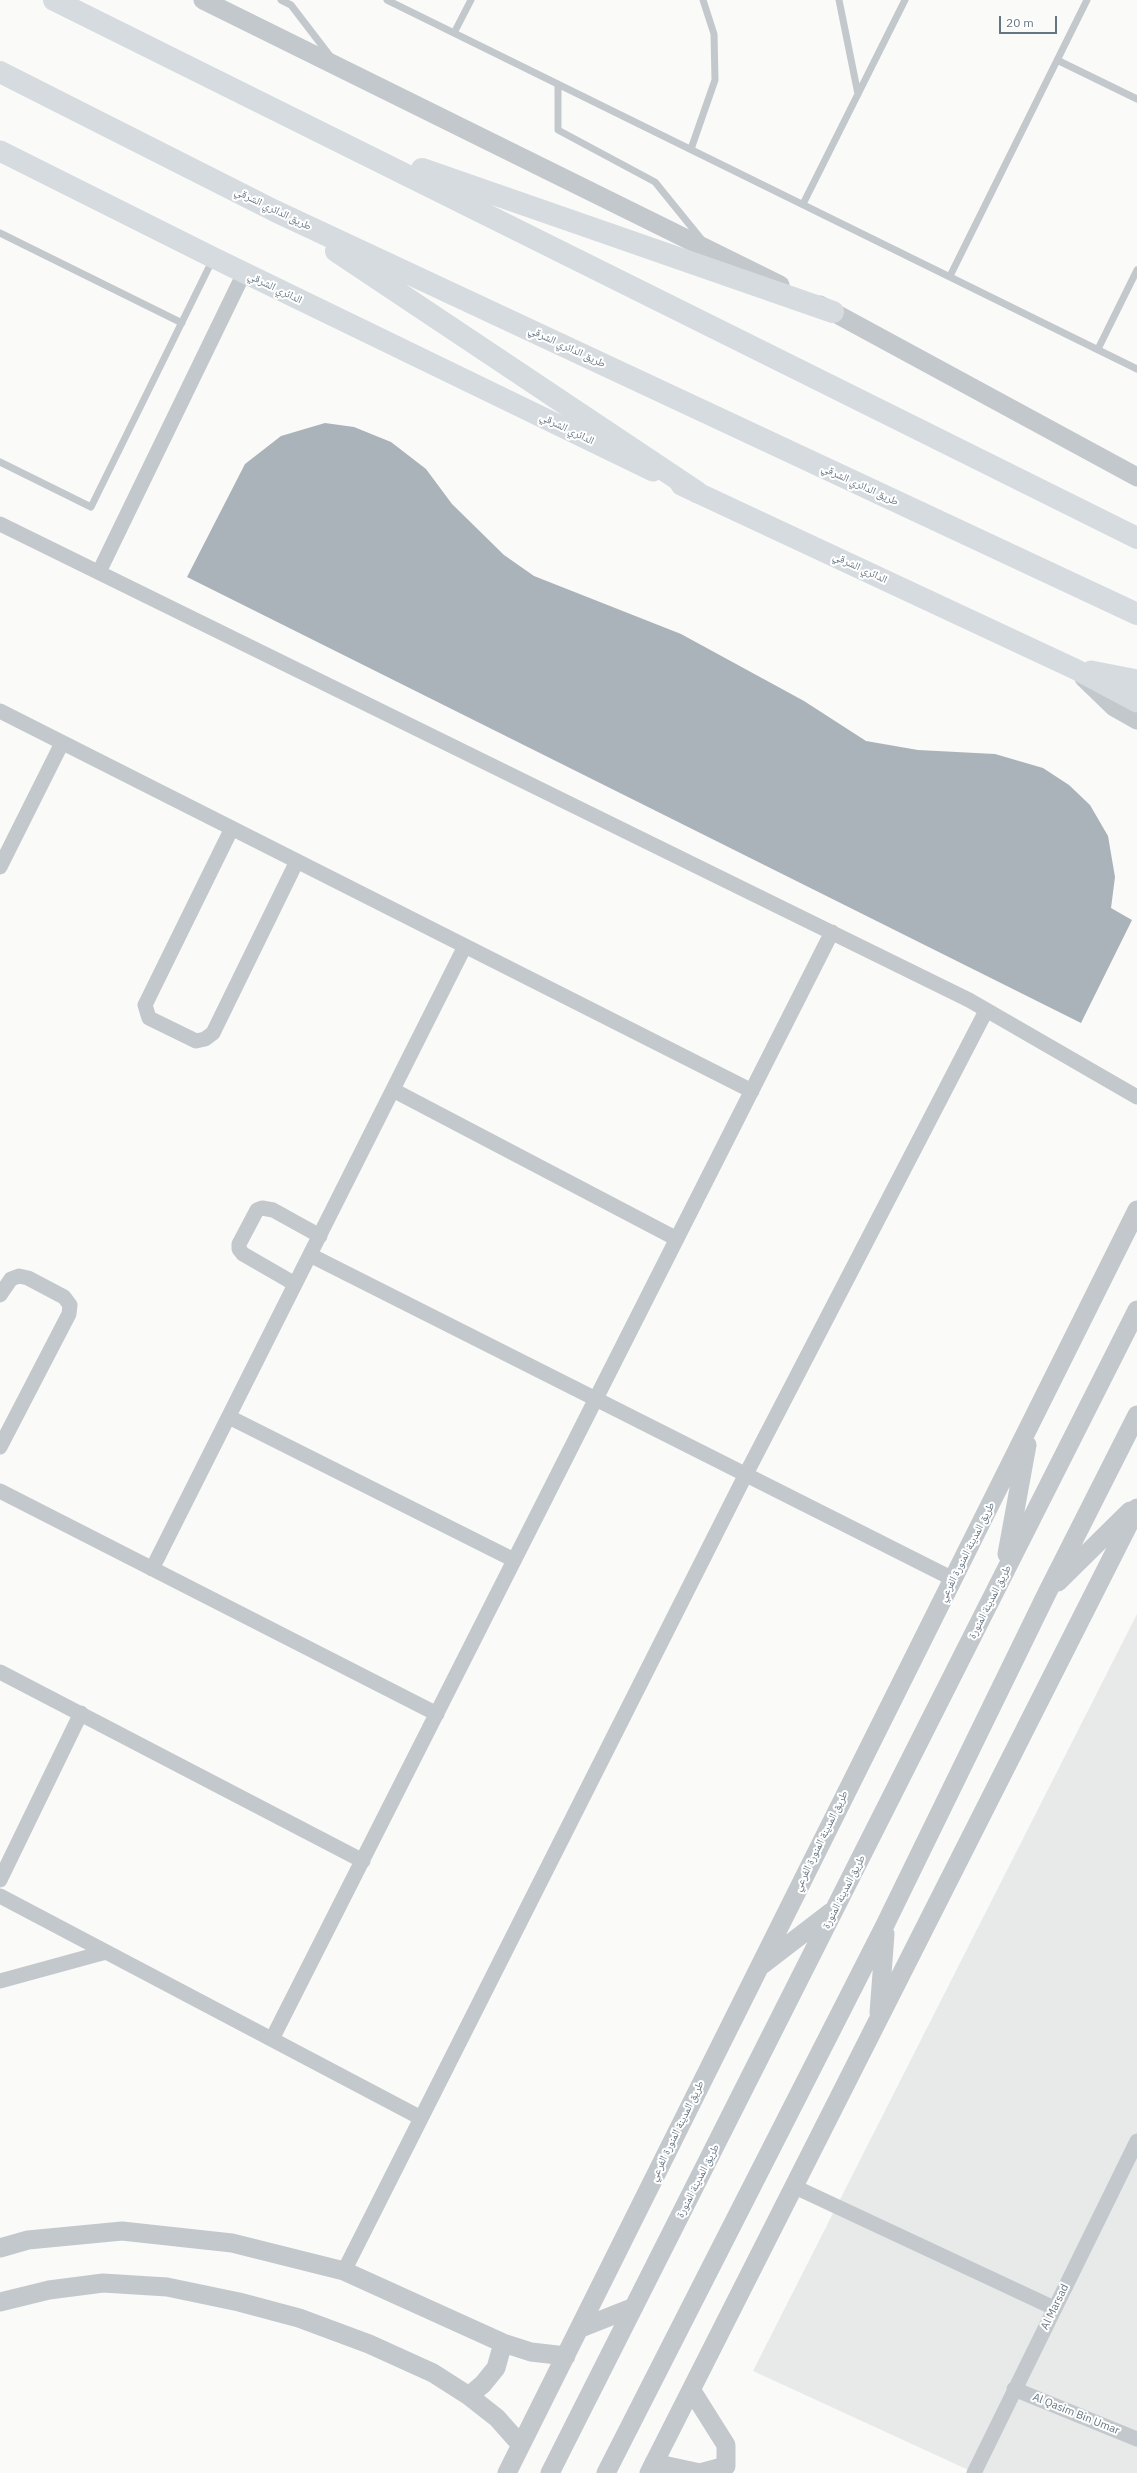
<!DOCTYPE html>
<meta charset="utf-8">
<style>
body{margin:0}
#map{position:relative;width:1137px;height:2473px;overflow:hidden;background:#fafaf8;font-family:"IBM Plex Sans",sans-serif}
canvas{display:block}
.scale{position:absolute;left:999px;top:16px;width:58px;height:18px;box-sizing:border-box;border:2px solid #657683;border-top:0;padding-left:5px;font-size:12px;line-height:14px;white-space:nowrap;color:#657683;-webkit-text-stroke:3px #fff;paint-order:stroke}
</style>
<div id="map">
<canvas width="1137" height="2473"></canvas>
<div class="scale">20 m</div>
</div>
<script>
const context = document.querySelector('canvas').getContext('2d');
context.lineJoin = 'round';
function fillPath(path, color) { context.fillStyle = color; context.fill(path, 'evenodd'); }
const toPath = rows => new Path2D(rows.map(r => 'M' + r).join(''));
function trace(path, color, width, dash) { context.strokeStyle = color; context.lineWidth = width; context.lineCap = dash ? 'butt' : 'round'; context.setLineDash(dash || []); context.stroke(path); }
function label(font, color, halo, rows, align = 'center') {
  context.font = font + ' "IBM Plex Sans","Noto Naskh Arabic",sans-serif'; context.lineWidth = 4; context.setLineDash([]); context.textBaseline = 'middle'; context.strokeStyle = halo; context.fillStyle = color; for (const [text, x, y, turn = 0] of rows) {
    context.save(); context.translate(x, y); context.rotate((+turn || 0) * Math.PI / 180); context.textAlign = isNaN(turn) ? turn : align; if (halo) context.strokeText(text, 0, 0); context.fillText(text, 0, 0); context.restore();
  }
}
const built = toPath([
 [1137,1614,1137,2473,975,2473,753,2371]
]);
const building = toPath([
 [325,423,354,427,391,442,426,469,452,504,504,555,534,576,681,634,804,701,866,741,918,750,995,754,1043,768,1069,785,1090,805,1108,836,1115,877,1111,908,1132,920,1081,1023,187,577,245,464,281,436]
]);
const service = toPath([
 [281,0,291,5,330,56],
 [387,0,1137,369],
 [839,0,858,94],
 [454,33,471,0],
 [1057,60,1137,99],
 [558,84,558,130,655,182,702,240],
 [691,149,715,80,714,34,703,0],
 [803,204,905,0],
 [0,233,182,323],
 [950,276,1087,0],
 [1098,349,1137,270],
 [0,462,91,507,213,259]
]);
const minor = toPath([
 [0,524,969,1000,1137,1097],
 [99,572,244,273],
 [0,711,752,1091],
 [232,828,145,1005,149,1018,196,1041,205,1039,213,1033,297,861],
 [0,867,62,743],
 [393,1090,677,1239],
 [310,1255,953,1579],
 [295,1284,243,1254,239,1249,239,1244,257,1210,262,1208,273,1210,320,1236],
 [0,1295,11,1279,19,1276,28,1278,64,1297,70,1305,69,1314,0,1447],
 [229,1417,514,1560],
 [0,1491,437,1714],
 [152,1569,465,946],
 [0,1672,363,1861],
 [0,1880,81,1713],
 [0,1896,421,2118],
 [0,1981,106,1952],
 [272,2039,832,932],
 [795,2187,1054,2308],
 [344,2271,746,1474,986,1011],
 [1014,2389,1137,2439],
 [974,2473,1137,2141]
]);
const tertiary = toPath([
 [203,0,780,285],
 [820,305,1137,477],
 [1084,678,1114,707,1137,720],
 [1007,1554,1027,1445],
 [1058,1582,1130,1511],
 [762,1965,831,1912],
 [879,2013,885,1934],
 [0,2248,28,2240,122,2231,232,2243,344,2271,503,2343,531,2352,566,2356],
 [0,2302,49,2290,103,2283,167,2287,239,2302,299,2318,369,2344,433,2373,469,2396,497,2418,521,2445],
 [581,2328,634,2307],
 [692,2391,726,2445,726,2466],
 [469,2396,483,2384,496,2368,503,2343],
 [654,2463,700,2473,726,2466],
 [507,2473,1137,1210],
 [550,2473,1137,1310],
 [606,2473,885,1925,1047,1593,1137,1415],
 [649,2473,1137,1508]
]);
const secondary = toPath([
 [0,151,214,258,653,471],
 [681,485,1075,669,1137,702],
 [1091,671,1137,680]
]);
const motorway = toPath([
 [54,0,1137,538],
 [0,72,275,211,1137,614],
 [422,169,833,312],
 [336,251,697,492]
]);
const streetNames = [
 ["طريق الدائري الشرقي",273,209,26],
 ["الدائري الشرقي",275,288,26],
 ["طريق الدائري الشرقي",567,347,25],
 ["الدائري الشرقي",567,429,26],
 ["طريق الدائري الشرقي",860,485,25],
 ["الدائري الشرقي",860,568,25],
 ["طريق المدينة المنورة الفرعي",967,1552,-63],
 ["طريق المدينة المنورة",990,1602,-63],
 ["طريق المدينة المنورة الفرعي",821,1841,-64],
 ["طريق المدينة المنورة",844,1892,-63],
 ["طريق المدينة المنورة الفرعي",677,2131,-64],
 ["طريق المدينة المنورة",698,2181,-63],
 ["Al Marsad",1055,2307,-64],
 ["Al Qasim Bin Umar",1076,2414,22]
];
fillPath(built, '#e8e9e9');
fillPath(building, '#aab3b9');
trace(service, '#c3c8cc', 7);
trace(minor, '#c3c8cc', 15);
trace(tertiary, '#c3c8cc', 19);
trace(secondary, '#d6dbdf', 21);
trace(motorway, '#d6dbdf', 22);
label('11px', '#657683', '#fff', streetNames);
</script>
